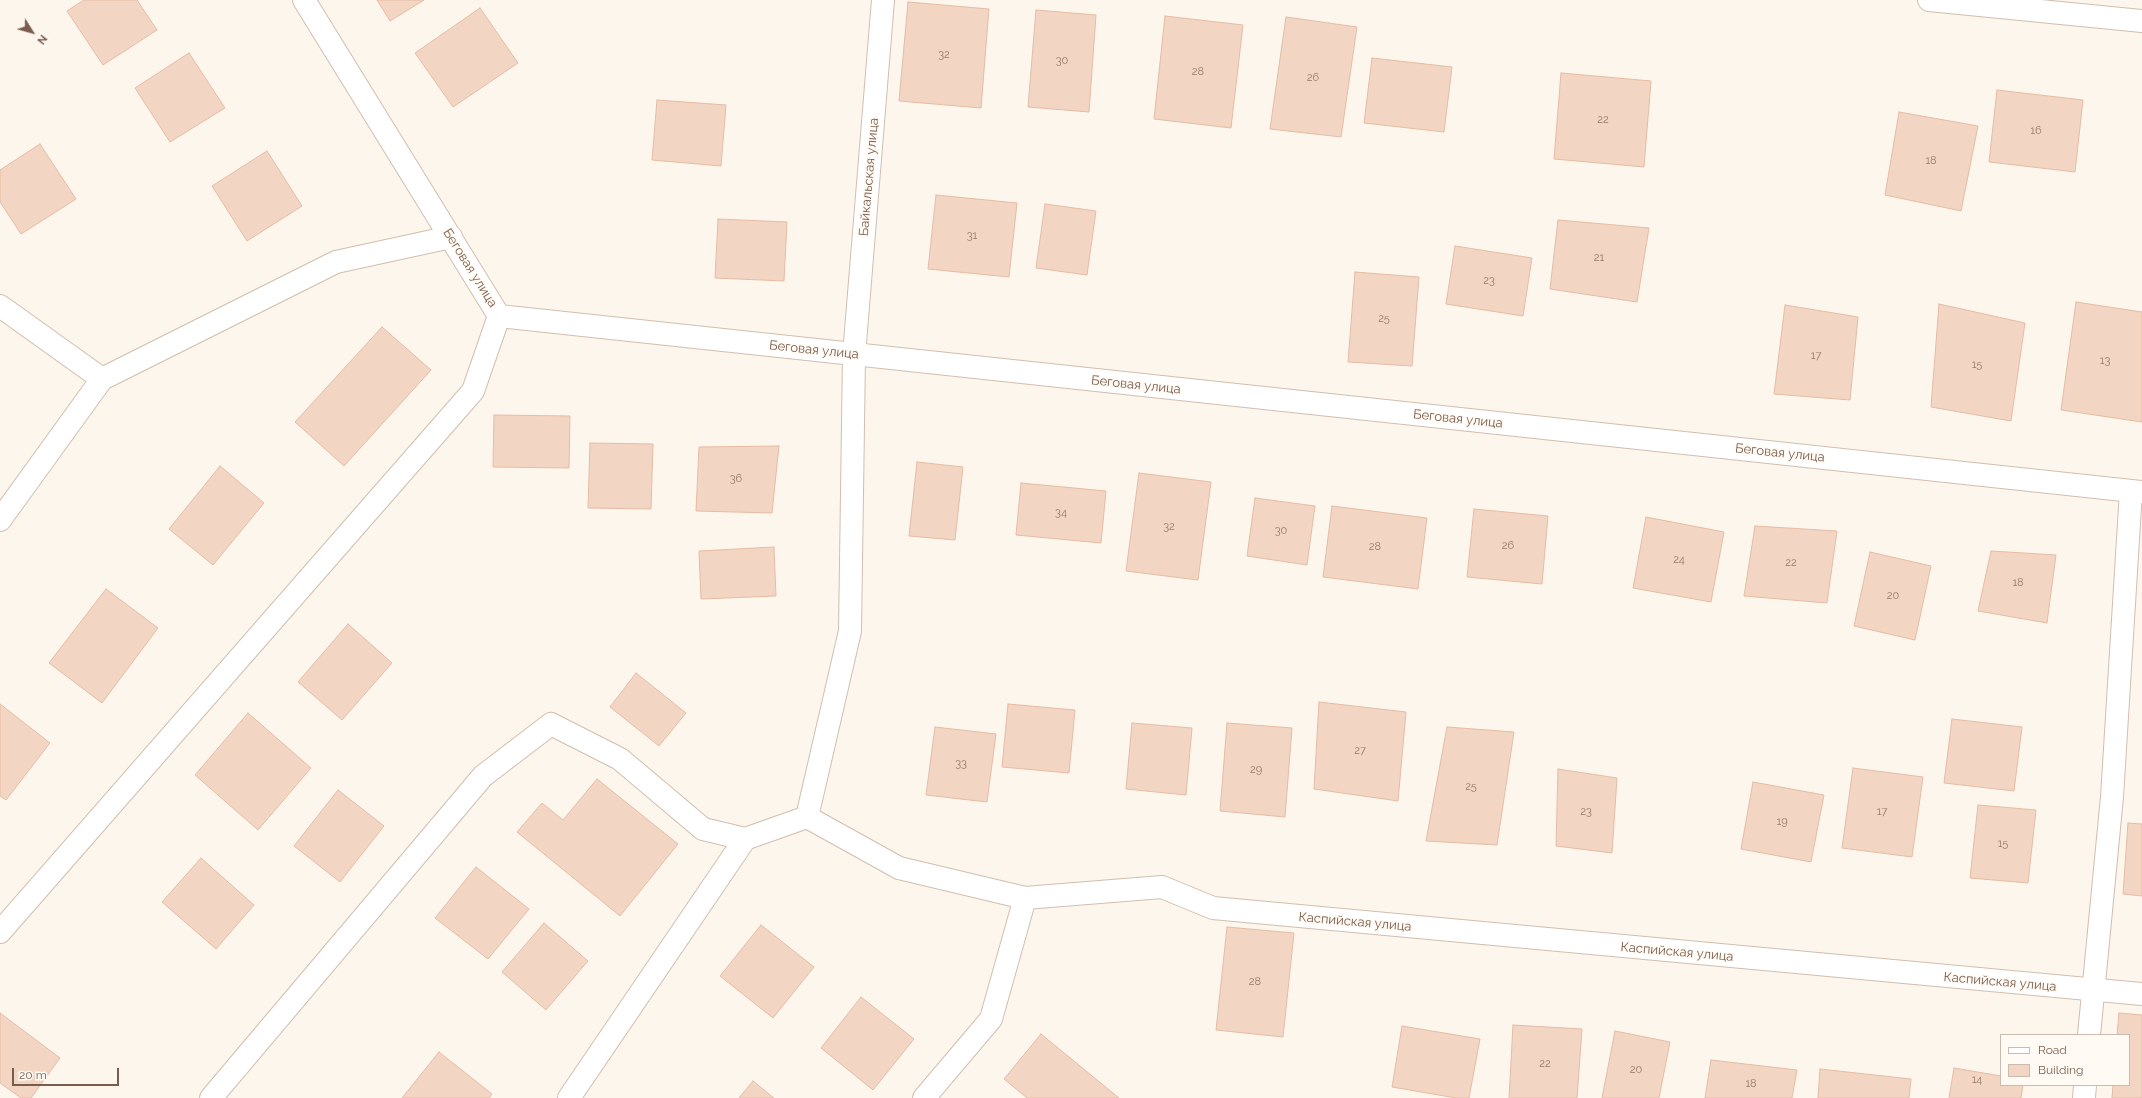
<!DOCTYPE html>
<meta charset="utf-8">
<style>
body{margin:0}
#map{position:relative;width:2142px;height:1098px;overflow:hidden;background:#fdf6ec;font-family:Raleway,sans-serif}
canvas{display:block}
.legend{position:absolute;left:2000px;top:1034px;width:130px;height:52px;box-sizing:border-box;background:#fffaf3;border:1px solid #cabbb1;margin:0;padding:5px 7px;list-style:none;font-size:12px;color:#7a5c4d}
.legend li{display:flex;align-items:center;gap:8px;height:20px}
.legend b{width:20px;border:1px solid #cabbb1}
.north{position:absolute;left:12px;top:12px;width:40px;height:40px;-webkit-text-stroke:3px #fffaf3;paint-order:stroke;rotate:127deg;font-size:11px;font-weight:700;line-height:16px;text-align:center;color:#7a5c4d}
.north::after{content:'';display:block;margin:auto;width:14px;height:18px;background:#7a5c4d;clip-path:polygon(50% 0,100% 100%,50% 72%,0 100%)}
.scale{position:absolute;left:12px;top:1068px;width:107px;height:18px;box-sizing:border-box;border:2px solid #7a5c4d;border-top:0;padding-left:5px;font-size:12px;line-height:14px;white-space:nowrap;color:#7a5c4d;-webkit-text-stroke:3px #fffaf3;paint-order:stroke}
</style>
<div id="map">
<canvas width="2142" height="1098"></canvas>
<ul class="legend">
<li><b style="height:5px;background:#fff"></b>Road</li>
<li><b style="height:11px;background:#f3d5c3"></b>Building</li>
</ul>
<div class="north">N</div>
<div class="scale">20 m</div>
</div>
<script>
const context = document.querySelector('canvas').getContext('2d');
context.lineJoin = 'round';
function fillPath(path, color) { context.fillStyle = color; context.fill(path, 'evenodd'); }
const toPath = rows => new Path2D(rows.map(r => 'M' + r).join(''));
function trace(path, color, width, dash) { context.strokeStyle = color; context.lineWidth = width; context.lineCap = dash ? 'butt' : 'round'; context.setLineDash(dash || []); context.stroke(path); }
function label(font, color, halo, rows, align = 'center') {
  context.font = font + ' Raleway,sans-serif'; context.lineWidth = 3; context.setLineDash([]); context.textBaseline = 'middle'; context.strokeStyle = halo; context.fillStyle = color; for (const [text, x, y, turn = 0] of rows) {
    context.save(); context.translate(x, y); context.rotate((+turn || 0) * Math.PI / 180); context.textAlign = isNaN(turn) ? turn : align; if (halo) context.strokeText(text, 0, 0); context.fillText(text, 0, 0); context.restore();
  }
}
const building = toPath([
 [84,0,137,0,157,30,103,65,67,11,84,0],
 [377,0,424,0,390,21,377,0],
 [908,2,989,9,981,108,899,101,908,2],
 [480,8,518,63,453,107,415,53,480,8],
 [1036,10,1096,15,1089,112,1028,107,1036,10],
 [1165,16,1243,25,1231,128,1154,119,1165,16],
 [1286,17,1357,27,1341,137,1270,129,1286,17],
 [189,53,225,108,170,142,135,88,189,53],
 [1372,58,1452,67,1444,132,1364,123,1372,58],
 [1561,73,1651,81,1644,167,1554,159,1561,73],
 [1997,90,2083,100,2075,172,1989,162,1997,90],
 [657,100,726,105,721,166,652,160,657,100],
 [1899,112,1978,126,1961,211,1885,195,1899,112],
 [40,144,76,199,21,234,0,202,0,170,40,144],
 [267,151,302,206,247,241,212,186,267,151],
 [936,195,1017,203,1009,277,928,269,936,195],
 [1045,204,1096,211,1087,275,1036,268,1045,204],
 [718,219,787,222,784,281,715,278,718,219],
 [1558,220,1649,228,1637,302,1550,289,1558,220],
 [1455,246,1532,258,1523,316,1446,304,1455,246],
 [1355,272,1419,277,1412,366,1348,362,1355,272],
 [2076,302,2142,312,2142,422,2061,410,2076,302],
 [1939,304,2025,323,2011,421,1931,407,1939,304],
 [1785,305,1858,317,1850,400,1774,394,1785,305],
 [382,327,431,370,344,466,295,422,382,327],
 [494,415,570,416,569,468,493,467,494,415],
 [590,443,653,444,651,509,588,508,590,443],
 [779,446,772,513,696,511,699,447,779,446],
 [917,462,963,467,955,540,909,536,917,462],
 [220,466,264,503,213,565,169,529,220,466],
 [1139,473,1211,482,1198,580,1126,571,1139,473],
 [1021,483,1106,491,1101,543,1016,535,1021,483],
 [1255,498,1315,506,1307,565,1247,556,1255,498],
 [1332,506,1427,518,1418,589,1323,577,1332,506],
 [1474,509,1548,516,1542,584,1467,577,1474,509],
 [1646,517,1724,532,1711,602,1633,588,1646,517],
 [1755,526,1837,531,1827,603,1744,596,1755,526],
 [774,547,776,596,701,599,699,551,774,547],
 [1991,551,2056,555,2047,623,1978,611,1991,551],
 [1870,552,1931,566,1915,640,1854,626,1870,552],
 [106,589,158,628,102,703,49,663,106,589],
 [348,624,392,663,342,720,298,682,348,624],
 [636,673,686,713,659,746,610,707,636,673],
 [1319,702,1406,712,1398,801,1314,789,1319,702],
 [0,704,50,743,6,800,0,796,0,704],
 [1008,704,1075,710,1069,773,1002,767,1008,704],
 [248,713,311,768,258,830,195,775,248,713],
 [1952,719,2022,727,2014,791,1944,783,1952,719],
 [1132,723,1192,728,1186,795,1126,789,1132,723],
 [1227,723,1292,728,1285,817,1220,811,1227,723],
 [935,727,996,734,987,802,926,795,935,727],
 [1447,727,1514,732,1497,845,1426,841,1447,727],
 [1853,768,1923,777,1912,857,1842,848,1853,768],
 [1558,769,1617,778,1612,853,1556,846,1558,769],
 [597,779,678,844,620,916,517,832,542,803,563,820,597,779],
 [1753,782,1824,795,1811,862,1741,849,1753,782],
 [338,790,384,826,340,882,294,846,338,790],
 [1978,805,2036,810,2028,883,1970,878,1978,805],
 [2128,823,2142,824,2142,896,2123,894,2128,823],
 [201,858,254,905,216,949,162,902,201,858],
 [476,867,529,909,488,959,435,918,476,867],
 [544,923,588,961,546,1010,502,972,544,923],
 [761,925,814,967,773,1018,720,976,761,925],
 [1227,927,1294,933,1283,1037,1216,1030,1227,927],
 [861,997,914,1039,873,1090,821,1048,861,997],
 [0,1013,60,1058,31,1098,21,1098,0,1083,0,1013],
 [2119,1013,2142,1015,2142,1098,2112,1098,2113,1085,2129,1085,2129,1035,2117,1035,2119,1013],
 [1513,1025,1582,1029,1577,1098,1509,1098,1513,1025],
 [1402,1026,1480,1039,1469,1098,1456,1098,1392,1087,1402,1026],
 [1615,1031,1670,1042,1659,1098,1602,1098,1615,1031],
 [1041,1034,1119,1098,1027,1098,1004,1079,1041,1034],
 [439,1052,492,1094,489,1098,402,1098,439,1052],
 [1711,1060,1797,1070,1792,1098,1705,1098,1711,1060],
 [1954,1068,2001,1076,2001,1085,2023,1085,2021,1098,1949,1098,1954,1068],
 [1820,1069,1911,1079,1909,1098,1818,1098,1820,1069],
 [753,1081,774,1098,739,1098,753,1081]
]);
const minor = toPath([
 [304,0,499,316,2142,492],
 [883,0,854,355,850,631,807,817,899,868,1025,898,1162,887,1213,908,2142,994],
 [1929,0,2142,21],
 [0,306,102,379],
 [0,520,102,379,336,262,451,237],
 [0,932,473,391,499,316],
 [2089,1035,2112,797,2131,491],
 [211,1098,483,776,551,724,620,759,703,829,745,839],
 [569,1098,745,839,807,817],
 [924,1098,991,1019,1025,898],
 [2084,1098,2085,1085]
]);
const numberNames = [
 ["32",944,55],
 ["30",1062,61],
 ["28",1198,72],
 ["26",1313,78],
 ["22",1603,120],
 ["16",2036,131],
 ["18",1931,161],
 ["31",972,236],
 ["21",1599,258],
 ["23",1489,281],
 ["25",1384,319],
 ["17",1816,356],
 ["13",2105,361],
 ["15",1977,365],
 ["36",736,479],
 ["34",1061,513],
 ["32",1169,527],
 ["30",1281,531],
 ["26",1508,546],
 ["28",1375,547],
 ["24",1679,560],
 ["22",1791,563],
 ["18",2018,583],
 ["20",1893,596],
 ["27",1360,751],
 ["33",961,764],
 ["29",1256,770],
 ["25",1471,787],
 ["23",1586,812],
 ["17",1882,812],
 ["19",1782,822],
 ["15",2003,844],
 ["28",1255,982],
 ["22",1545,1064],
 ["20",1636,1070],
 ["14",1977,1080],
 ["18",1751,1084]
];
const streetNames = [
 ["Байкальская улица",869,177,-85],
 ["Беговая улица",470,268,58],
 ["Беговая улица",814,350,6],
 ["Беговая улица",1136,385,6],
 ["Беговая улица",1458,419,6],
 ["Беговая улица",1780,453,6],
 ["Каспийская улица",1355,922,5],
 ["Каспийская улица",1677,952,5],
 ["Каспийская улица",2000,982,5]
];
fillPath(building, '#f3d5c3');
trace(building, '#e6bba3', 1);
trace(minor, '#d1beb0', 24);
trace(minor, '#fff', 22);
label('11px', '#987a6a', null, numberNames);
label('13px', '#7a5c4d', '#fffaf3', streetNames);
</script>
